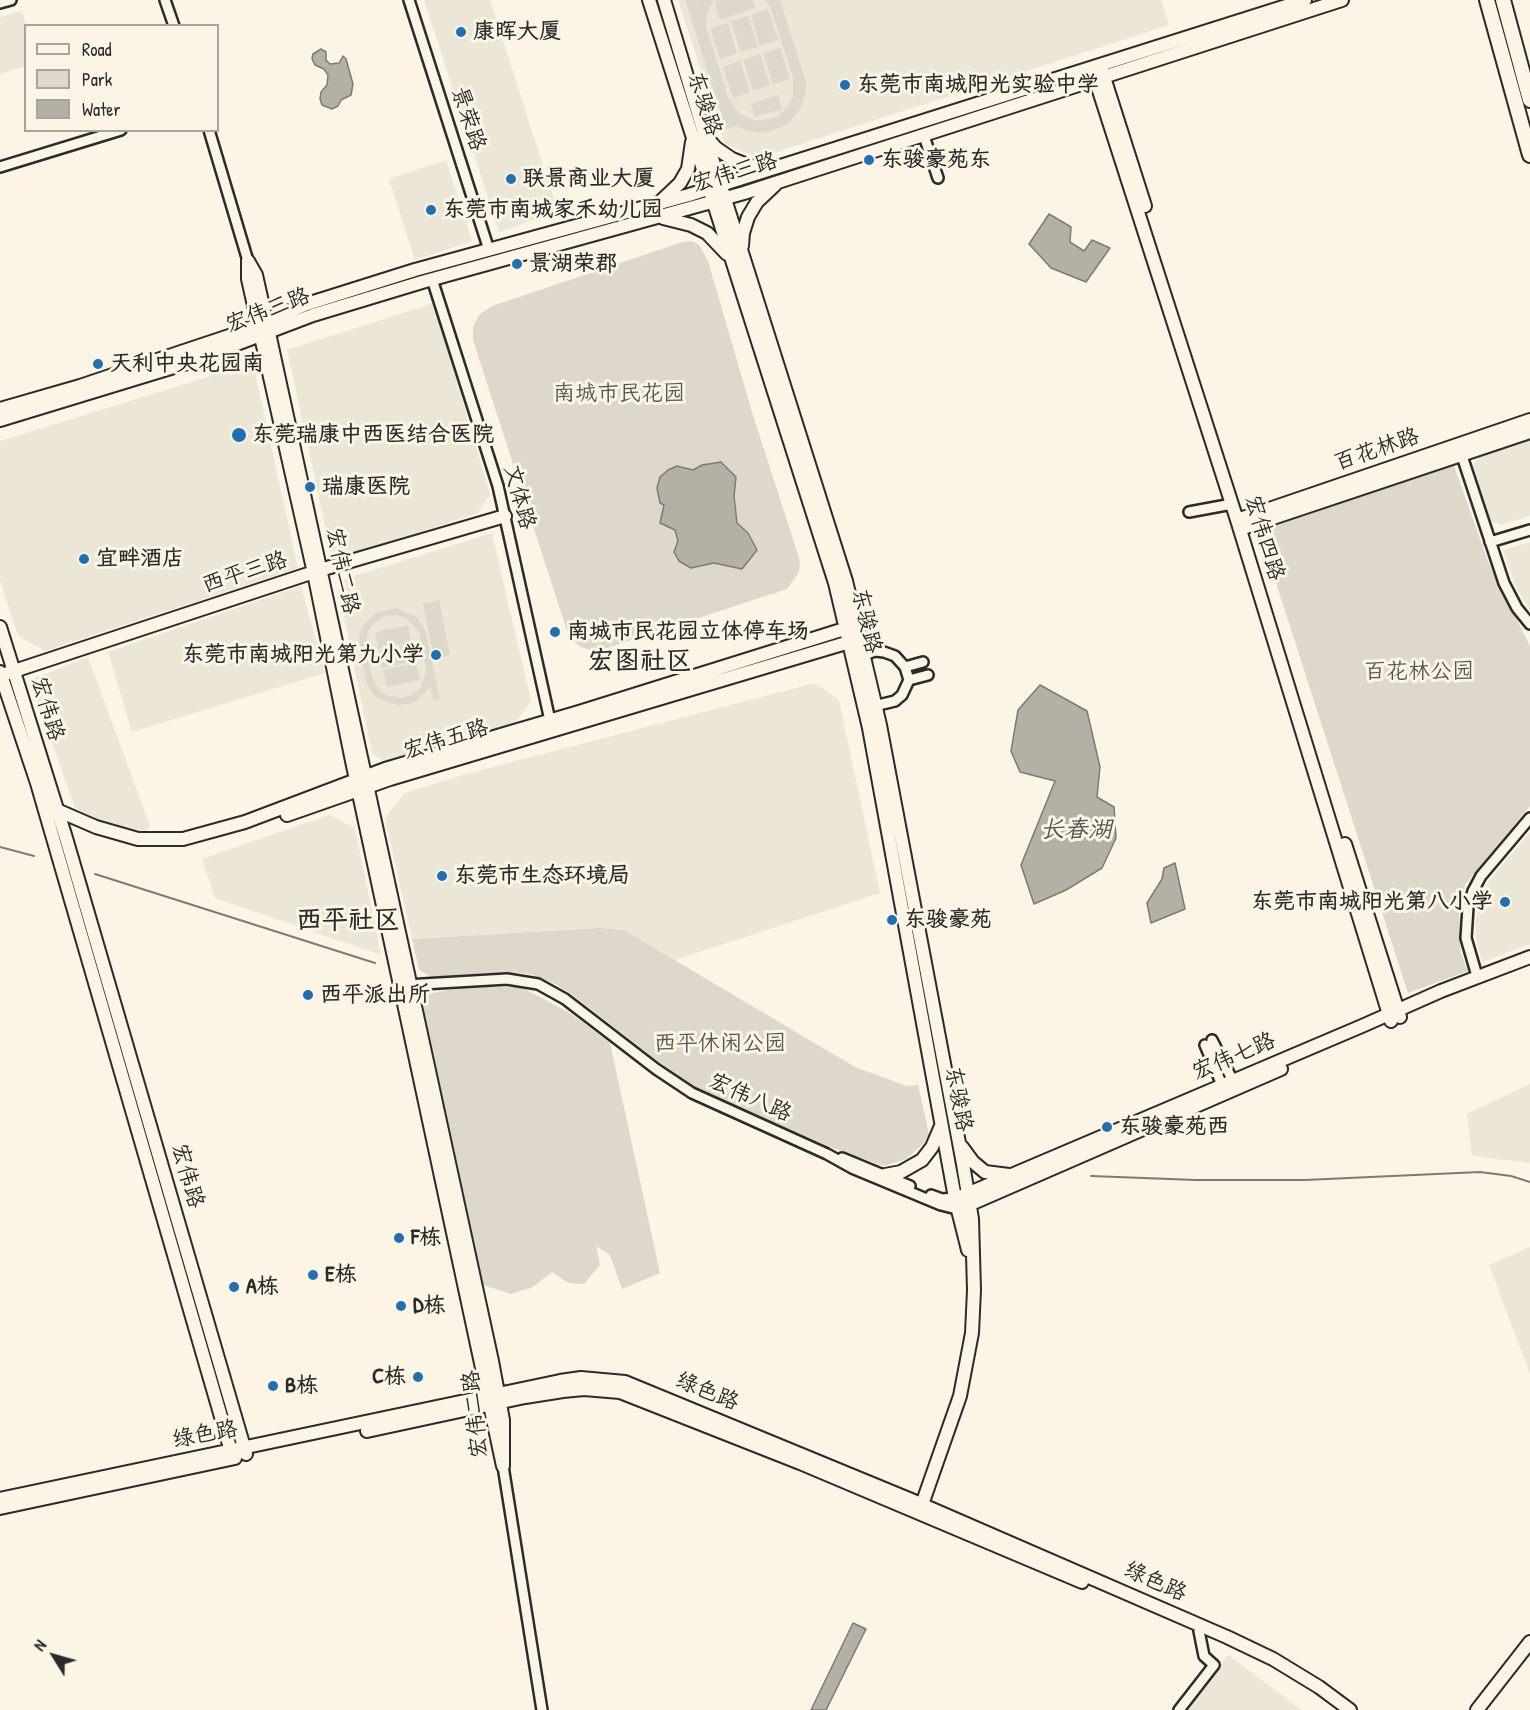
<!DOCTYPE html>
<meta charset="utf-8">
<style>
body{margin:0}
#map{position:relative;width:1530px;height:1710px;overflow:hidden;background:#fcf5e5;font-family:"Patrick Hand",sans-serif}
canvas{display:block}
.legend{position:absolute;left:24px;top:24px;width:195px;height:108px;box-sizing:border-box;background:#fcf5e5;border:2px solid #a8a49b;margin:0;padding:8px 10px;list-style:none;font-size:18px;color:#2b2b2b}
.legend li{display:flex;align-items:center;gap:12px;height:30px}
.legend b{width:30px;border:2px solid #a8a49b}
.north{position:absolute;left:24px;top:1626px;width:60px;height:60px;-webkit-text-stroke:4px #fcf5e5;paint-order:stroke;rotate:307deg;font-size:16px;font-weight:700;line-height:24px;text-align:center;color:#2b2b2b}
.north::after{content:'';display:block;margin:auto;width:21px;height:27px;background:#2b2b2b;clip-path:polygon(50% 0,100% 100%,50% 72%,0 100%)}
</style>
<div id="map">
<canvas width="1530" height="1710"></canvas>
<ul class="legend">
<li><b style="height:8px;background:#fcf5e5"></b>Road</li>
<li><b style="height:16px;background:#ded8ca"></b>Park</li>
<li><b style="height:16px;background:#b4b0a5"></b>Water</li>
</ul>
<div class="north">N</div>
</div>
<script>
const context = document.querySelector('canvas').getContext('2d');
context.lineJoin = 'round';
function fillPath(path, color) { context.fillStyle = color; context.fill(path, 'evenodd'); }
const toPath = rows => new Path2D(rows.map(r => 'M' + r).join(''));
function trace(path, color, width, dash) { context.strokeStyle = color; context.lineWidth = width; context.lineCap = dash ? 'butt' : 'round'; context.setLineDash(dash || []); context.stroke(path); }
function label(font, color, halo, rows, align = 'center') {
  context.font = font + ' "Patrick Hand","LXGW WenKai TC",sans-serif'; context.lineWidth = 6; context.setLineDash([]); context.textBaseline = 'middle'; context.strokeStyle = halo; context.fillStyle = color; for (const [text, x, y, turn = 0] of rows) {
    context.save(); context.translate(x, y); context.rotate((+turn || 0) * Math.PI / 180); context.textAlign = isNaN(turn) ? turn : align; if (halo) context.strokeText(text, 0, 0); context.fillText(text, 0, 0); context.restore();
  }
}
const built = toPath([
 [424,0,490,0,558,212,499,232],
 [678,0,1161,0,1169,25,758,158,725,144],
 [22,11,26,25,25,66,0,74,0,17],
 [446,160,472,241,415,260,389,179],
 [434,303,490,494,478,513,338,559,331,553,287,350],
 [253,363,298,568,45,651,18,636,0,581,0,441],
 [1530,441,1530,516,1500,525,1486,519,1471,467,1480,456],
 [492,533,531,701,511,728,385,762,372,753,338,589,344,579],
 [1530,542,1530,609,1517,590,1503,550],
 [301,586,325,673,132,732,108,652],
 [88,657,150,826,146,831,111,826,75,808,30,680],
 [815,683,839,700,880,893,675,960,623,930,599,928,412,939,385,818,405,793,466,774],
 [329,815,355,828,381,955,215,898,202,859],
 [1530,832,1530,944,1482,962,1476,937,1475,924,1482,895,1489,881],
 [1530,1084,1530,1163,1472,1156,1467,1114],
 [1530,1247,1530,1374,1489,1265],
 [1228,1655,1302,1710,1187,1710]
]);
const green = toPath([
 [685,0,697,0,699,2,700,0,714,0,707,13,706,26,728,97,739,114,758,121,777,117,787,108,793,96,793,77,772,12,766,0,780,0,806,82,806,91,801,108,790,122,782,127,765,133,748,131,736,126,726,129],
 [721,0,753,0,755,8,720,20,714,2],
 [768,9,778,40,760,46,751,15],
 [748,16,758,47,740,52,731,21],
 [728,23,737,53,720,59,710,28],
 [780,48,790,79,773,84,763,53],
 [760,54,770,85,753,91,743,60],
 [740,61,750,92,733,98,723,67],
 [778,95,782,109,755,117,751,104],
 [692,241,699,245,708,261,752,412,800,561,799,572,787,589,601,650,590,650,581,647,573,641,568,634,473,340,473,327,479,315,492,306,683,242],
 [1454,466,1489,564,1530,646,1530,806,1465,885,1459,913,1461,953,1468,971,1408,993,1259,530],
 [439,600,450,655,434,659,423,604],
 [397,608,417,617,425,629,440,699,433,700,430,687,416,701,409,704,395,705,376,697,367,685,359,649,360,635,362,628,371,617,377,612],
 [397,615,408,619,419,632,426,671,421,687,412,695,402,698,385,695,377,687,372,676,366,642,368,631,375,622,385,616],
 [408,625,411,642,378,649,375,632],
 [412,644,415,661,382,668,379,651],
 [416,663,420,680,387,687,383,670],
 [599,928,624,930,855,1067,907,1086,918,1085,929,1134,923,1144,906,1159,884,1166,830,1147,695,1087,677,1076,570,993,551,982,530,974,507,972,431,977,419,970,412,939],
 [466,987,521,987,570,1013,610,1043,660,1273,622,1289,610,1255,596,1246,600,1265,584,1284,568,1283,552,1272,533,1287,511,1294,483,1285,421,995]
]);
const water = toPath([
 [321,49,326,52,326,60,330,64,339,63,343,56,346,59,353,84,351,95,341,100,338,106,332,109,322,105,320,99,321,92,327,85,328,75,324,69,315,65,312,59,313,54,321,49],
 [1049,214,1071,227,1070,242,1084,251,1092,240,1110,248,1086,282,1051,268,1029,244,1049,214],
 [721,462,736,477,734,496,737,523,748,533,757,550,742,569,714,563,691,568,679,561,674,552,678,541,675,530,660,523,664,505,660,503,657,488,660,477,668,470,677,466,693,470,702,465,721,462],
 [1040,685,1087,711,1100,767,1097,797,1114,807,1116,838,1102,868,1066,890,1034,904,1021,865,1055,781,1020,772,1011,751,1018,710,1040,685],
 [1175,863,1185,909,1151,923,1147,903,1162,879,1164,868,1175,863],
 [853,1623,866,1629,826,1710,811,1710,853,1623]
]);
const stream = toPath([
 [0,847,34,856],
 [95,874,375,963],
 [1091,1176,1196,1180,1305,1180,1480,1172,1511,1176,1530,1182]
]);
const street = toPath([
 [165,0,174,26],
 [409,0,489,250],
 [0,3,11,0],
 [209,130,248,261],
 [924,136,938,178],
 [0,167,121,130],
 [432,279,498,486,551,725],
 [1460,450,1504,583,1517,608,1530,624],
 [1189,512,1232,504],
 [1490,542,1530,530],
 [859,657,875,651,884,652,895,656,905,667,909,680,902,695,895,701,870,707],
 [905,667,923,662],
 [909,680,928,675],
 [1477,976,1466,938,1468,907,1473,891,1481,876,1530,818],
 [406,985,507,979,538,984,565,999,656,1069,692,1093,827,1154,852,1168,941,1205,957,1209],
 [1212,1040,1233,1081],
 [1205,1045,1222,1085],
 [842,1158,910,1186],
 [931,1195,942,1199,955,1198],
 [503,1466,542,1710],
 [1179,1710,1214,1665,1204,1656,1199,1631]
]);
const secondary = toPath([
 [649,0,835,583,869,728,955,1198,968,1250],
 [664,0,705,136,846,581,880,725,963,1164,972,1219,974,1290,972,1333,960,1396,919,1513],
 [1102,71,1145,206],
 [1093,72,1237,520,1391,1021],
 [708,139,716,148,732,159,750,166,765,168],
 [661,201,680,183,688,169,692,142],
 [663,218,691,225,707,233,727,254],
 [742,246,743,233,748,217,757,202,775,185],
 [248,261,256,275,269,333,492,1361,503,1420,503,1466,352,761,314,573,248,279,248,261],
 [0,409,80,386,181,352,238,333,307,304,415,270,689,195,1305,0],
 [0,420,187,363,313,315,422,282,744,193,1342,0],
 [1237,520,1530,420],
 [1240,529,1530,432],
 [0,627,66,838,246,1454],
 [0,672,37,783,233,1458],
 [5,674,320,570,505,516],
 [43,804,96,827,138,839,183,839,245,822,385,769,579,712,854,626],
 [287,815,390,779,856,640],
 [1345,844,1400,1017],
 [962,1147,973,1162,985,1172,1009,1175],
 [885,1175,901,1172,922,1160,932,1147,941,1126],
 [962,1196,1362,1026,1441,991,1530,957],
 [964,1207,1281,1069],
 [367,1431,525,1397,563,1391,584,1389,620,1392,800,1463,1082,1582],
 [0,1499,560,1381,581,1378,625,1382,909,1499,1227,1637,1273,1659,1319,1687,1350,1710],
 [0,1508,235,1458],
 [1477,1710,1530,1642]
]);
const primary = toPath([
 [1487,0,1530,155],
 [1503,0,1530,100]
]);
const markers = [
 [461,32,6,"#1f6fb2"],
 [845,85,6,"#1f6fb2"],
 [869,160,6,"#1f6fb2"],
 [511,179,6,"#1f6fb2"],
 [431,210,6,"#1f6fb2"],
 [517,264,6,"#1f6fb2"],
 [98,364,6,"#1f6fb2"],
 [239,435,8,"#1f6fb2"],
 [310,487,6,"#1f6fb2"],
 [84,559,6,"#1f6fb2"],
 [555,632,6,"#1f6fb2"],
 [436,655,6,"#1f6fb2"],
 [442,876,6,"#1f6fb2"],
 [1505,902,6,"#1f6fb2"],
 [892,920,6,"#1f6fb2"],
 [308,995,6,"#1f6fb2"],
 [1107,1127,6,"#1f6fb2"],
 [399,1238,6,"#1f6fb2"],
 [313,1275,6,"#1f6fb2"],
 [234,1287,6,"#1f6fb2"],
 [401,1306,6,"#1f6fb2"],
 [418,1377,6,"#1f6fb2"],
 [273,1386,6,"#1f6fb2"]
];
const poiNames = [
 ["康晖大厦",473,32],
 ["东莞市南城阳光实验中学",857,85],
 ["东骏豪苑东",881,160],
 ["联景商业大厦",523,179],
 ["东莞市南城家禾幼儿园",443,210],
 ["景湖荣郡",529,264],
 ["天利中央花园南",110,364],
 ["东莞瑞康中西医结合医院",252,435],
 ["瑞康医院",322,487],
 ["宜畔酒店",96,559],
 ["南城市民花园立体停车场",567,632],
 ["东莞市南城阳光第九小学",424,655,"right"],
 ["东莞市生态环境局",454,876],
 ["东莞市南城阳光第八小学",1493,902,"right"],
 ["东骏豪苑",904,920],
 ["西平派出所",320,995],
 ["东骏豪苑西",1119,1127],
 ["F栋",411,1238],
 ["E栋",325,1275],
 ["A栋",246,1287],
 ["D栋",413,1306],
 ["C栋",406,1377,"right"],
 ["B栋",285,1386]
];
const streetNames = [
 ["东骏路",704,104,72],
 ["景荣路",468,119,72],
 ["宏伟三路",735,173,-17],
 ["宏伟三路",268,311,-21],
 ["百花林路",1377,450,-19],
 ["文体路",519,497,75],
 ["宏伟四路",1264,538,73],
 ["宏伟二路",342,571,78],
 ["西平三路",245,573,-18],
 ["东骏路",866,621,77],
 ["宏伟路",47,709,73],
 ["宏伟五路",446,740,-17],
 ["宏伟七路",1234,1057,-23],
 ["宏伟八路",750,1098,24],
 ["东骏路",958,1099,79],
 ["宏伟路",187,1176,74],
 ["绿色路",707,1392,22],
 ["宏伟二路",476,1414,-96],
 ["绿色路",205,1435,-11],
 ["绿色路",1155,1582,24]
];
const parkNames = [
 ["南城市民花园",619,394],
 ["百花林公园",1419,672],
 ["西平休闲公园",720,1044]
];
const waterNames = [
 ["长春湖",1076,831]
];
const quarterNames = [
 ["宏图社区",640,662],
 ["西平社区",348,921]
];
fillPath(built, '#ece6d7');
fillPath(green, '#ded8ca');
fillPath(water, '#b4b0a5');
trace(water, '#7d7b74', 1.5);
trace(stream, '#7d7b74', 2);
trace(street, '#2b2b2b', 14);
trace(secondary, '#2b2b2b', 16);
trace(primary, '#2b2b2b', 18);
trace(street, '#fcf5e5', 9);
trace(secondary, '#fcf5e5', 12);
trace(primary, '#fcf5e5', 14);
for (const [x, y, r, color] of markers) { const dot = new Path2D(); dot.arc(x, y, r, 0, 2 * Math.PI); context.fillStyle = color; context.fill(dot); trace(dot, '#fcf5e5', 2); }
label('bold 22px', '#2b2b2b', '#fcf5e5', poiNames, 'left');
label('22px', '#2b2b2b', '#fcf5e5', streetNames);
label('22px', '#585653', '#fcf5e5', parkNames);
label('italic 24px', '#545350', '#fcf5e5', waterNames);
label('bold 26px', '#2b2b2b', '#fcf5e5', quarterNames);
</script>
